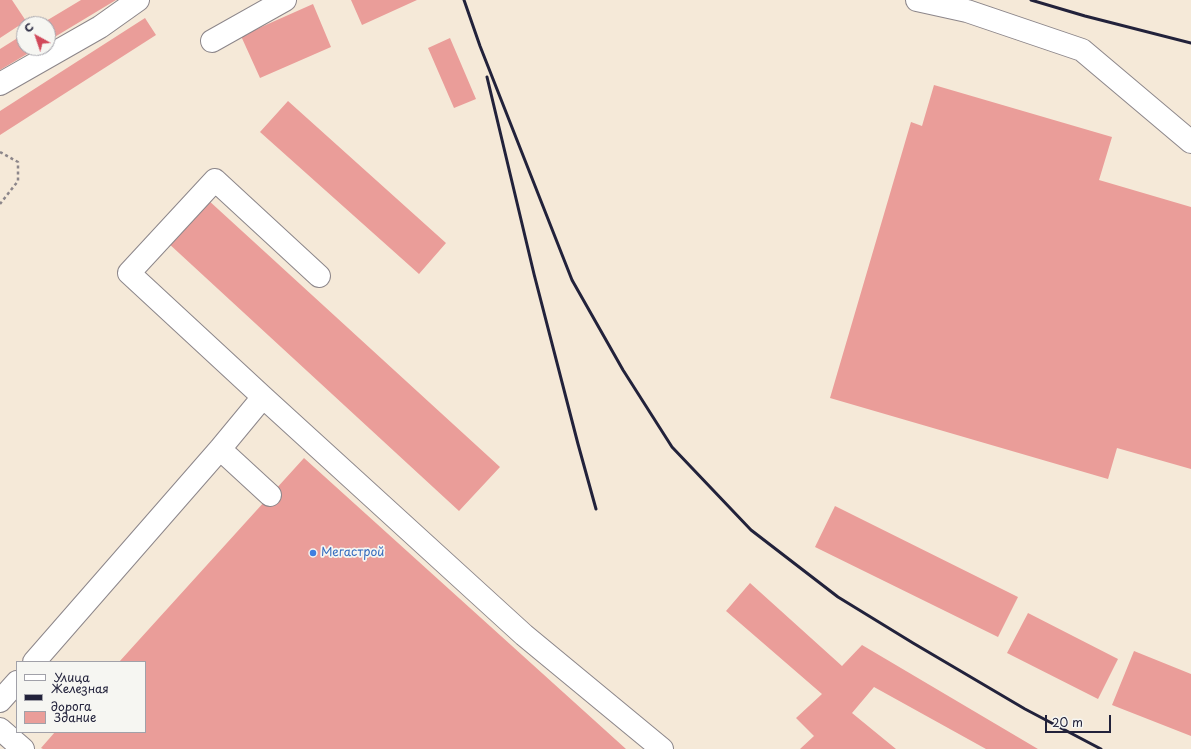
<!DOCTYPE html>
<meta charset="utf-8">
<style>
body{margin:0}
#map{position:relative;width:1191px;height:749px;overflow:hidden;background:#f5e9d8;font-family:"Playpen Sans",sans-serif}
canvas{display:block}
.legend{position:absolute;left:16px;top:661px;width:130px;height:72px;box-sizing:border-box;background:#f6f6f2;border:1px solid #a1a1a9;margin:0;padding:5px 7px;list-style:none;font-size:12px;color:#22223b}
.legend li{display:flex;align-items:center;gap:8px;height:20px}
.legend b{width:20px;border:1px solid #a1a1a9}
.north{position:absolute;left:16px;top:16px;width:40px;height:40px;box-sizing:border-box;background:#f6f6f2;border:1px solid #a1a1a9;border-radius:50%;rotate:320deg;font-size:11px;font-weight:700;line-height:16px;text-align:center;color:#22223b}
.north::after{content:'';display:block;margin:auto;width:14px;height:18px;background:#d1495b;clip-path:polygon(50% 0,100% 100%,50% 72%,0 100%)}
.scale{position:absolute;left:1045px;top:715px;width:66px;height:18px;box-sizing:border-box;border:2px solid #22223b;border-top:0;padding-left:5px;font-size:12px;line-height:14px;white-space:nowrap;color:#22223b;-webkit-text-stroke:3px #f6f6f2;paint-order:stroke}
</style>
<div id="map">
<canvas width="1191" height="749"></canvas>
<ul class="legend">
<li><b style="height:5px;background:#fff"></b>Улица</li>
<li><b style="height:5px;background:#22223b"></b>Железная дорога</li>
<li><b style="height:11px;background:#ea9d99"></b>Здание</li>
</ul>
<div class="north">С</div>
<div class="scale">20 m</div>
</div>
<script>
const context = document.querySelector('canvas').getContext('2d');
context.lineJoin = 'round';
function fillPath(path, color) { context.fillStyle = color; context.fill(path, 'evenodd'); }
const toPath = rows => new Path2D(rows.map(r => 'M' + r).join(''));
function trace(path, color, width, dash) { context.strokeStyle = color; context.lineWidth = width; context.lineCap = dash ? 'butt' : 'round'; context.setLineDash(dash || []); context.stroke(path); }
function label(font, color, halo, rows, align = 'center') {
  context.font = font + ' "Playpen Sans",sans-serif'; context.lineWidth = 3.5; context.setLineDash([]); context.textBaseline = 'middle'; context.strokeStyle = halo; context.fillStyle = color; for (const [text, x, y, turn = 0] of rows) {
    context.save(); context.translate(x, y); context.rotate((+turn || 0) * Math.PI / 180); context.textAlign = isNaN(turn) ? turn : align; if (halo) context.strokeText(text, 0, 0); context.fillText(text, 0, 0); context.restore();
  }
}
const building = toPath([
 [0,0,12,0,26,21,0,38],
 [81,0,116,0,48,41,48,24,41,24],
 [351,0,417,0,362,25],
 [313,4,331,47,260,78,241,36],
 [145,18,156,35,0,135,0,111],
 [24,34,24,48,37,48,0,70,0,49],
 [450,38,476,99,454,108,428,48],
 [934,85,1112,137,1099,180,1191,207,1191,469,1117,448,1108,479,830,398,911,122,922,126],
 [288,101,446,243,419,274,260,132],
 [207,199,500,467,459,511,167,242],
 [304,458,626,749,43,749,41,748,55,732,145,732,145,662,119,662],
 [835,506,1018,597,998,637,815,547],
 [750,583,842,666,862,645,1038,749,986,749,874,687,852,713,896,749,800,749,814,736,796,718,822,694,726,611],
 [1028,613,1118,659,1098,699,1007,653],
 [1134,651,1191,674,1191,736,1112,705]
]);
const path = toPath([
 [0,152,18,162,18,181,0,204]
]);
const minor = toPath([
 [917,0,967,11,1082,50,1191,142],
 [212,41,285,0],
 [0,84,100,27,138,0],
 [319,276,215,180,129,273,263,397,524,635,662,749],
 [220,449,270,495],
 [34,662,220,449,263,397],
 [0,701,17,682],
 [0,729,23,749]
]);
const rail = toPath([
 [464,0,480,46,572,280,623,370,672,447,751,530,838,597,913,643,1025,709,1101,749],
 [1031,0,1085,16,1191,43],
 [487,77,534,274,578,444,596,509]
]);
const markers = [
 [313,553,4,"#3f7fe0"]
];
const shopNames = [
 ["Мегастрой",321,553]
];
fillPath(building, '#ea9d99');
trace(minor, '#8c868a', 24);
trace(path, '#8c868a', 2.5, [3, 3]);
trace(minor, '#fff', 22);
trace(rail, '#22223b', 3);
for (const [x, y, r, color] of markers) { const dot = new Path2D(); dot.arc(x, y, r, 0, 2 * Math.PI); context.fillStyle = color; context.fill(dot); trace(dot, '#f6f6f2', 1.5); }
label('12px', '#366cbe', '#f6f6f2', shopNames, 'left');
</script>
